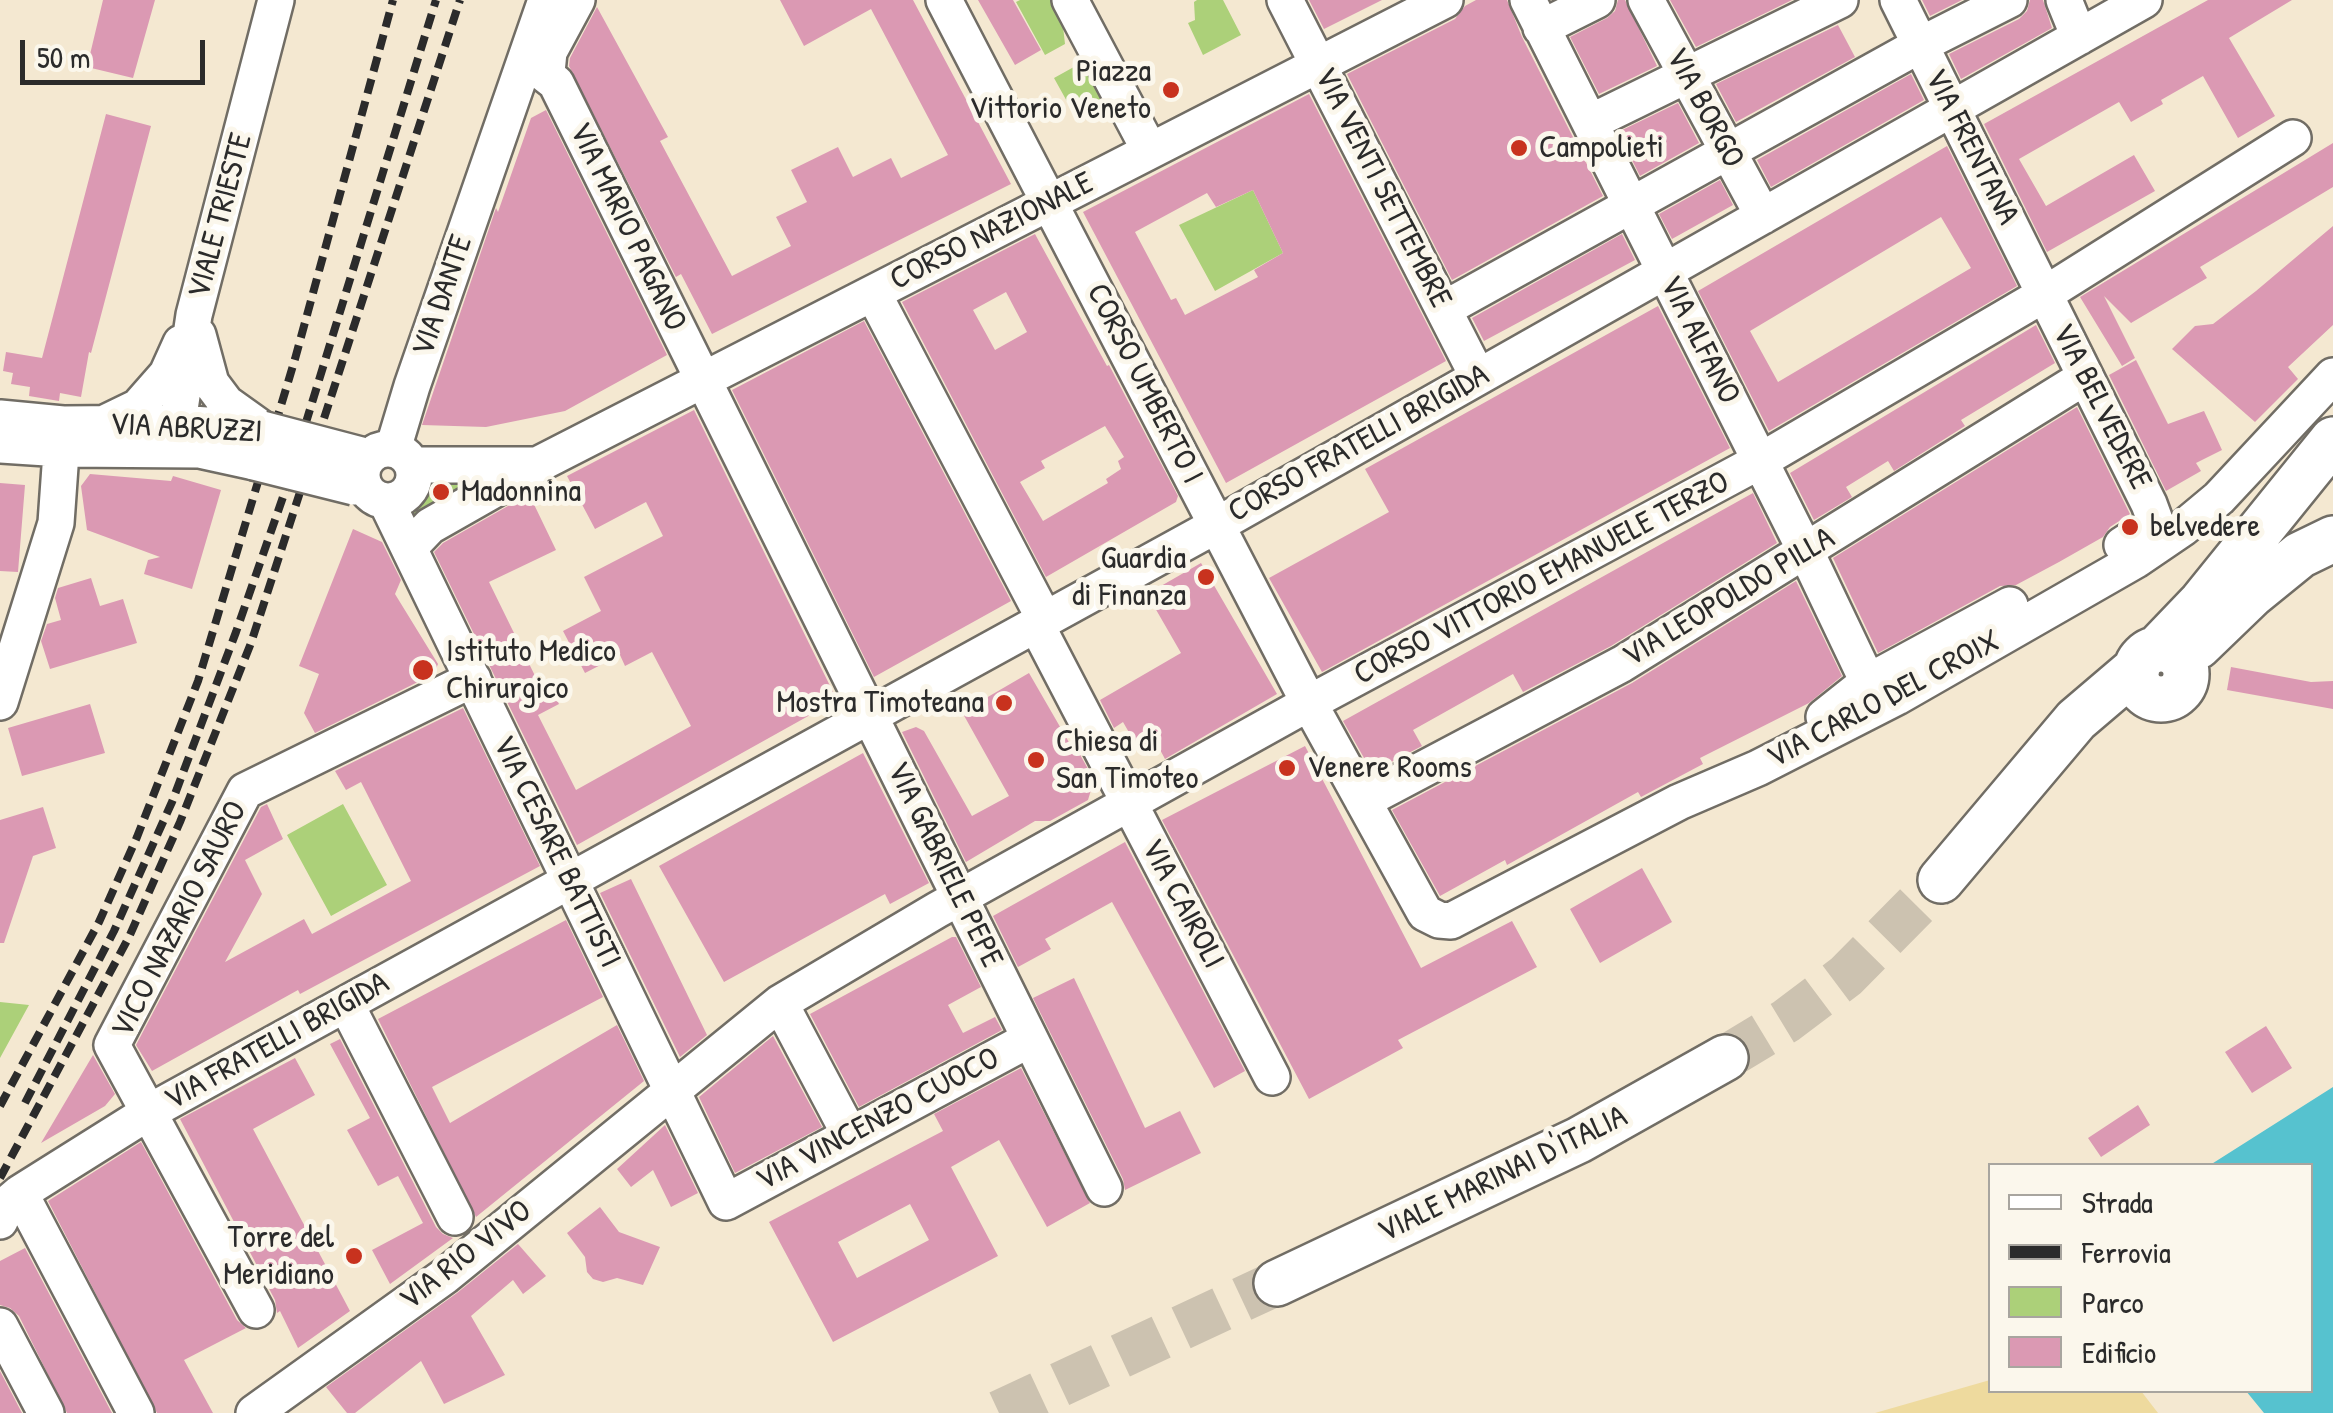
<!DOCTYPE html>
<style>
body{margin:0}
#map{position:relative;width:2333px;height:1413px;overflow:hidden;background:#f4e8d1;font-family:"Patrick Hand",sans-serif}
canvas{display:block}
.legend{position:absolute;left:1988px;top:1163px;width:325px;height:230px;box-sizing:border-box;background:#fbf7ec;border:2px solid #a8a59f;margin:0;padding:12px 18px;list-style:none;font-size:30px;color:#2b2b2b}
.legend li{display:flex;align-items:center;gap:20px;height:50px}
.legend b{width:50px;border:2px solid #a8a59f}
.scale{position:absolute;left:20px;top:40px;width:185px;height:45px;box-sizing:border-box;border:5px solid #2b2b2b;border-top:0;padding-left:12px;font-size:30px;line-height:35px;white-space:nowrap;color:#2b2b2b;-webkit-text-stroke:8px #fbf7ec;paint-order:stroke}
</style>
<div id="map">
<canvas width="2333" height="1413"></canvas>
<ul class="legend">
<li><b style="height:12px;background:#fff"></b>Strada</li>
<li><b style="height:12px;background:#2b2b2b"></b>Ferrovia</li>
<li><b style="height:28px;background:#acd079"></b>Parco</li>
<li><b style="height:28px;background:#db99b3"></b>Edificio</li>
</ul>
<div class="scale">50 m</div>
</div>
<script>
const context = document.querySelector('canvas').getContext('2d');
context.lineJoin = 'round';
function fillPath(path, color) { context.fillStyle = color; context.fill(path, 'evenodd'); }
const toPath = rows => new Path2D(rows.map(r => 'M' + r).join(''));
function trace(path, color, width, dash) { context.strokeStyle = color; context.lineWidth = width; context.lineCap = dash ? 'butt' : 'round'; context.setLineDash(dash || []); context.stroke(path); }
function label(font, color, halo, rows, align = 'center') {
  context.font = font + ' "Patrick Hand",sans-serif'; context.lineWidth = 10; context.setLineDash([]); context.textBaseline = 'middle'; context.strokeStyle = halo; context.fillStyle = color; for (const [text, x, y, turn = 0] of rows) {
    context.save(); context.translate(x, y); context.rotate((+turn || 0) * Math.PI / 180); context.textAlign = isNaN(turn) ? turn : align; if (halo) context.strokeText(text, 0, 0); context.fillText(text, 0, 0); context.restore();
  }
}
const green = toPath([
 [1020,0,1060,0,1065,44,1045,55,1016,2],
 [1197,0,1223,0,1241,35,1203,55,1188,23,1195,20,1194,2],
 [1081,63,1085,71,1093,73,1115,102,1079,123,1054,78],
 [1253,190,1283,253,1215,291,1179,225],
 [495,476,410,522,406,513,417,507,428,488],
 [343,804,387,885,331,916,287,835],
 [0,1002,29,1005,0,1058]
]);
const sand = toPath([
 [1990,1380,1990,1390,2141,1391,2158,1413,1875,1413]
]);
const water = toPath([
 [2333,1087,2333,1413,2264,1413,2246,1391,2310,1390,2310,1166,2210,1165]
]);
const building = toPath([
 [103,0,155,0,133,78,87,67],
 [780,0,913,0,1011,184,712,334,681,274,676,277,569,66,570,58,597,7,668,137,660,141,732,276,791,246,776,217,807,202,791,170,838,147,853,177,891,158,901,178,948,155,871,9,804,46],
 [978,0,1013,0,1041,50,1015,65],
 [1309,0,1382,0,1324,29],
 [1476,0,1507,0,1522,37,1603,196,1452,280,1347,74,1455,19,1465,6],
 [1618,0,1625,0,1657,66,1599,94,1570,37,1607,18,1615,11],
 [1670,0,1792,0,1696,47],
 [1922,0,1962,0,1930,16],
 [2030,0,2043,0,2052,28,1961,79,1949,54,2019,19,2027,11],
 [2208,0,2292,0,2229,38,2275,116,2238,138,2203,76,2161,100,2163,104,2131,122,2119,102,2019,159,2046,206,2134,155,2155,191,2047,252,1984,124],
 [1838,25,1855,57,1736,122,1716,84],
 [1911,74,1924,100,1771,187,1757,160],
 [1309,94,1446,361,1226,483,1083,212],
 [1253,190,1283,253,1254,270,1258,277,1185,315,1176,298,1171,300,1135,232,1207,193,1216,207],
 [1678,103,1699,143,1640,176,1618,132],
 [546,110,667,355,565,411,486,427,422,425,496,208,498,212,531,118],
 [106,114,151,126,91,353,89,352,81,397,60,393,59,401,29,396,30,387,11,384,13,373,3,371,6,352,42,358],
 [2333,143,2333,187,2200,267,2207,278,2131,323,2104,296,2135,358,2122,366,2080,297],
 [1947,146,2017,286,1769,431,1698,291],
 [1941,217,1971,268,1778,382,1750,331],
 [1720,180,1733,205,1672,239,1659,214],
 [2333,226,2333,325,2288,367,2298,379,2255,422,2172,349,2195,326,2213,324,2256,291],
 [1035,234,1107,366,1109,365,1178,496,1176,502,1046,577,902,302],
 [1006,292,1027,332,995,350,973,310],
 [1105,426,1124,457,1118,461,1121,469,1106,479,1108,483,1043,521,1020,482,1045,468,1041,461],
 [1622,234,1635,260,1484,341,1472,318],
 [1658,306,1730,448,1322,672,1269,578,1389,512,1365,469],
 [864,321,1011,601,874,677,732,390],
 [2036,325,2055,363,1961,420,1965,426,1894,471,1888,461,1846,487,1852,497,1814,520,1790,473],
 [2136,360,2168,424,2204,411,2222,450,2196,463,2201,471,2166,491,2109,375],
 [2077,407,2130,514,2110,527,2103,537,2059,562,2016,585,2000,586,1878,653,1833,558],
 [694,410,837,700,577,845,434,552,443,543,529,494,556,550,489,582,539,684,547,680,559,704,538,715,576,790,691,726,652,652,625,666,620,655,585,673,563,631,601,611,584,577,663,536,646,502,595,529,567,476],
 [90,474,171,481,173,476,221,490,192,589,144,574,148,560,160,557,87,530,81,486],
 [0,483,25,485,18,572,0,571],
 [1753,493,1777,543,1611,646,1523,692,1513,674,1413,730,1422,746,1372,772,1343,721],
 [353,529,382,542,401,580,395,594,438,664,434,674,315,733,304,713,319,674,299,666],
 [1201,563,1277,694,1165,759,1158,746,1142,755,1123,722,1114,728,1100,700,1181,653,1147,594],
 [91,578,100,606,123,599,137,643,50,669,41,641,47,624,61,620,55,598,58,588],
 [1796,581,1842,676,1809,703,1700,758,1703,764,1641,797,1638,792,1507,865,1505,860,1440,896,1392,810,1632,683],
 [2231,667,2311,682,2333,681,2333,709,2227,690],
 [1029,673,1074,751,1078,751,1088,769,1082,774,1091,790,1088,800,1050,821,1035,821,966,862,902,732,916,727,924,731,972,816,1009,796,962,712],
 [90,704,105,753,22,776,8,728],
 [463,708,540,866,300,994,298,990,152,1071,136,1045,261,807,267,804,283,839,245,860,262,894,225,962,304,919,312,934,411,881,361,782,346,790,335,771],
 [1305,746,1421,968,1512,921,1537,967,1398,1040,1403,1048,1309,1099,1162,820],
 [863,753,929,883,890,904,885,894,724,982,659,866],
 [43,807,56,848,33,856,4,943,0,943,0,820],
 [1125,842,1245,1071,1214,1088,1112,902,1045,939,1051,949,1018,967,993,916],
 [1642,868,1672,922,1600,963,1570,909],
 [631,879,707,1035,680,1057,600,893],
 [566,920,603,997,432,1087,450,1123,617,1025,644,1081,476,1217,378,1019],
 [952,937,956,937,981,987,948,1005,963,1033,995,1017,1002,1030,859,1107,810,1014],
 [1074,978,1145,1128,1180,1111,1201,1153,1125,1190,1123,1179,1033,998],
 [2266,1026,2292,1068,2252,1093,2225,1052],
 [773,1036,822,1127,735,1173,699,1097],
 [340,1039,436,1227,443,1234,453,1238,390,1284,372,1250,423,1223,398,1176,378,1186,347,1130,370,1118,330,1044],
 [93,1055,115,1094,105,1106,41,1143],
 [295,1058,315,1095,253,1129,350,1311,298,1348,280,1311,277,1313,275,1300,180,1119],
 [1021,1068,1090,1203,1047,1227,999,1140,951,1167,998,1256,833,1342,769,1222,943,1131,934,1114],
 [910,1204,929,1240,857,1278,838,1242],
 [2138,1105,2150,1125,2101,1157,2088,1138],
 [665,1125,698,1193,671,1207,653,1170,631,1187,617,1169],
 [141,1142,237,1320,246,1328,184,1360,213,1413,157,1413,48,1201],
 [600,1207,619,1232,660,1247,643,1285,617,1278,603,1282,593,1279,587,1272,585,1257,567,1233],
 [518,1244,546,1276,523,1294,513,1280,471,1316,505,1375,444,1404,421,1361,355,1413,347,1413,326,1387,457,1293],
 [25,1248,112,1413,67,1413,19,1316,10,1308,0,1305,0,1261],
 [0,1371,22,1413,0,1413]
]);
const majorTunnel = toPath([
 [1725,1058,1786,1021,1846,976,1941,880],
 [999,1413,1277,1283]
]);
const minor = toPath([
 [944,0,1309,703,1425,913,1439,920,1451,921,1679,802,1758,768,1897,697,2136,560,2183,528,2219,498,2333,376],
 [1070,0,1150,151],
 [1285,0,1478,377],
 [1528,0,1806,552,1868,682],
 [1646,0,1763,216],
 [1898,0,2149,504,2156,523,2122,545],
 [2064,0,2079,37],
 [1541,28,1597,0],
 [547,72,549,52,577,0],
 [547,76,556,83,1104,1188],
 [1591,122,1840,0],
 [873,293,1045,620],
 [1444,309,1920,45,2009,0],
 [198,335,211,383,226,403,261,428],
 [0,418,63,424,178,423,262,429],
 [107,422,138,407,167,374,181,343],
 [0,445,62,449,199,450,254,462],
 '362 475a26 26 0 1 1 52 0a26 26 0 1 1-52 0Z',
 [393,449,412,386,546,0],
 [199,450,186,437,178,423,194,315,276,0],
 [413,465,533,465],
 [386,501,726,1202,1030,1039],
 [409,548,430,526,539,464,1445,0],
 [1036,624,1272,1077],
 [0,702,56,523,63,424],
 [1824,717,1868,682,2010,605],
 [1363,801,1622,664,2085,377],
 [780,1003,850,1135],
 [346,1004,455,1217],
 [20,1193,136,1413],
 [0,1221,8,1203,20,1193,149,1112,1217,525,2144,0],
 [256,1310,112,1045,245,791,473,679],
 [0,1326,46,1413],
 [254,1413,445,1276,780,1003,937,910,1309,703,1760,461,2045,294,2293,138]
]);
const major = toPath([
 [2198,646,2252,594,2300,555,2333,539],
 [2157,649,2202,602,2333,440],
 '2136 674a25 25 0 1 1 50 0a25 25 0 1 1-50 0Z',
 [1941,880,2076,720,2137,668],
 [1277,1283,1579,1140,1725,1058]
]);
const rail = toPath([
 [25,1103,114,931,172,802,236,632,283,497,436,0],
 [0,1106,99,922,137,837,198,681,295,359,393,0],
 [0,1178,129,937,180,822,251,643,460,0]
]);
const minorBridge = toPath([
 [262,429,361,455],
 [254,462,354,487]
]);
const markers = [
 [1171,90,10,"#c8321e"],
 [1519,148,10,"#c8321e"],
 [441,492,10,"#c8321e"],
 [2130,527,10,"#c8321e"],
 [1206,577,10,"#c8321e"],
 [423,670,12,"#c8321e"],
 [1004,703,10,"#c8321e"],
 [1036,760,10,"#c8321e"],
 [1287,768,10,"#c8321e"],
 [354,1256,10,"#c8321e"]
];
const poiNames = [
 ["Piazza",1151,72,"right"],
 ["Vittorio Veneto",1151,109,"right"],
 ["Campolieti",1539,148],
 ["Madonnina",461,492],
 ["belvedere",2150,527],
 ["Guardia",1186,559,"right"],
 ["di Finanza",1186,596,"right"],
 ["Istituto Medico",446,652],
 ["Chirurgico",446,689],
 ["Mostra Timoteana",984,703,"right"],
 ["Chiesa di",1056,742],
 ["San Timoteo",1056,779],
 ["Venere Rooms",1307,768],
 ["Torre del",334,1238,"right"],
 ["Meridiano",334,1275,"right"]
];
const streetNames = [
 ["VIA BORGO",1704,108,62],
 ["VIA FRENTANA",1971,147,63],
 ["VIA VENTI SETTEMBRE",1382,188,63],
 ["VIALE TRIESTE",221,216,-75],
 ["VIA MARIO PAGANO",627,227,64],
 ["CORSO NAZIONALE",992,232,-27],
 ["VIA DANTE",443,296,-71],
 ["VIA ALFANO",1699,340,63],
 ["CORSO UMBERTO I",1144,384,63],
 ["VIA BELVEDERE",2101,407,63],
 ["VIA ABRUZZI",186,429,3],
 ["CORSO FRATELLI BRIGIDA",1359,444,-29],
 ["CORSO VITTORIO EMANUELE TERZO",1542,579,-28],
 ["VIA LEOPOLDO PILLA",1729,598,-31],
 ["VIA CARLO DEL CROIX",1884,700,-28],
 ["VIA CESARE BATTISTI",556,852,64],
 ["VIA GABRIELE PEPE",944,865,64],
 ["VIA CAIROLI",1182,904,62],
 ["VICO NAZARIO SAURO",180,920,-63],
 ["VIA FRATELLI BRIGIDA",277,1042,-29],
 ["VIA VINCENZO CUOCO",878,1120,-28],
 ["VIALE MARINAI D'ITALIA",1503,1175,-26],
 ["VIA RIO VIVO",466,1256,-38]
];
fillPath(green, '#acd079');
fillPath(sand, '#eeda9e');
fillPath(water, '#56c2cf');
fillPath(building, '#db99b3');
trace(majorTunnel, '#ccc2b0', 45, [45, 22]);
trace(minor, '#716d65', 40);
trace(major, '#716d65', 50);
trace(minor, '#fff', 35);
trace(major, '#fff', 45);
trace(rail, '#2b2b2b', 8, [15, 8]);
trace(minorBridge, '#716d65', 40, []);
trace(minorBridge, '#fff', 35);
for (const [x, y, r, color] of markers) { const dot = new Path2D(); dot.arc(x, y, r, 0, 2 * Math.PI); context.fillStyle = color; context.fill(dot); trace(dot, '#fbf7ec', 4); }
label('32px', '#2b2b2b', '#fbf7ec', poiNames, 'left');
label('32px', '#2b2b2b', '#fbf7ec', streetNames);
</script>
